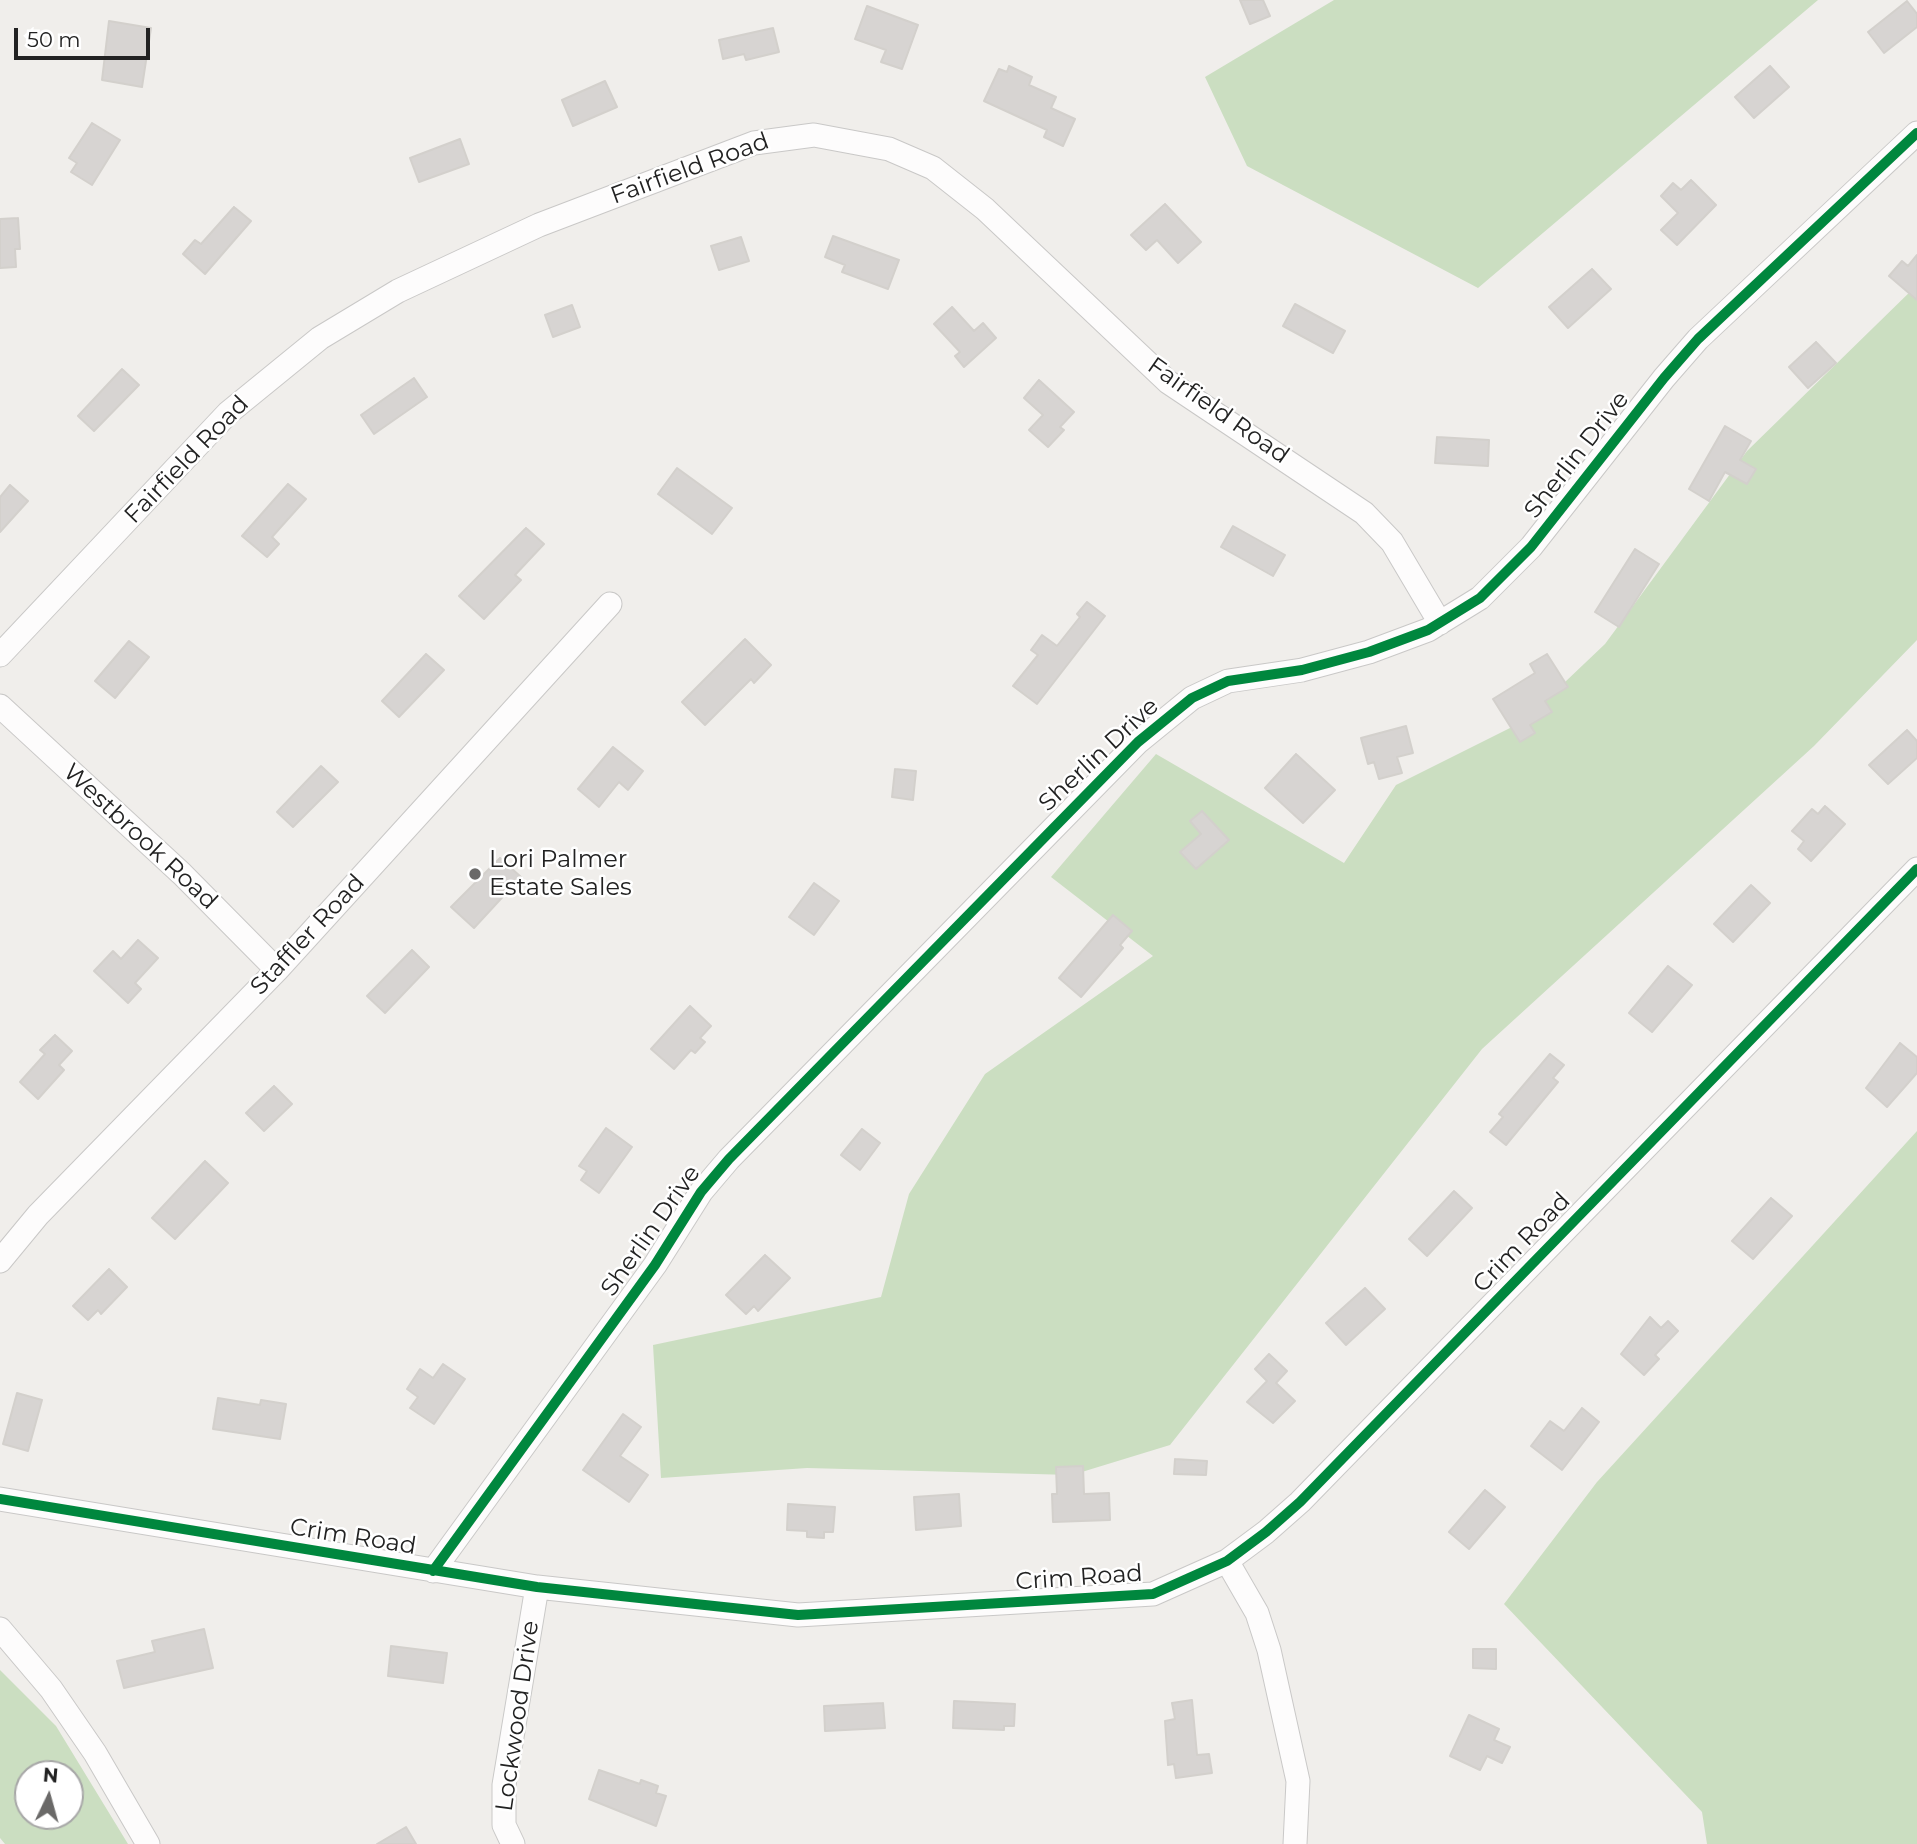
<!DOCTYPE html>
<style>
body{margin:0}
#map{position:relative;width:1917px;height:1844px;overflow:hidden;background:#f0eeeb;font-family:Montserrat,sans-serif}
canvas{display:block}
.north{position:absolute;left:14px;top:1760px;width:70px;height:70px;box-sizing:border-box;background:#fff;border:2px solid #a7a7a7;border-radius:50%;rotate:5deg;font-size:19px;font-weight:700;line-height:28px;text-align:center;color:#222}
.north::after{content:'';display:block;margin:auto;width:24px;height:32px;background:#6a6968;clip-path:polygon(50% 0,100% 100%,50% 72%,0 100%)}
.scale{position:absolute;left:14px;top:28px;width:136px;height:32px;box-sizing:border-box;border:4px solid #222;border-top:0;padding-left:9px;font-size:21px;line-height:24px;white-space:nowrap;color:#222;-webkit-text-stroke:5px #fff;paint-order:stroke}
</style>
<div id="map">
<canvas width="1917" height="1844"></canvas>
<div class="north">N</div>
<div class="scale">50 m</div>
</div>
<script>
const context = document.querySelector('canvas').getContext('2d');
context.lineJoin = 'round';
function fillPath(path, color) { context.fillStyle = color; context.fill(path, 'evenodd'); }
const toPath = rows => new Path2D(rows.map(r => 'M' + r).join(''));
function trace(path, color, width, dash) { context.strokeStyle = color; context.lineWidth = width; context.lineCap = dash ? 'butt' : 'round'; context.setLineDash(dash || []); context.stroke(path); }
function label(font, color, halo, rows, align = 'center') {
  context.font = font + ' Montserrat,sans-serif'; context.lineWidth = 5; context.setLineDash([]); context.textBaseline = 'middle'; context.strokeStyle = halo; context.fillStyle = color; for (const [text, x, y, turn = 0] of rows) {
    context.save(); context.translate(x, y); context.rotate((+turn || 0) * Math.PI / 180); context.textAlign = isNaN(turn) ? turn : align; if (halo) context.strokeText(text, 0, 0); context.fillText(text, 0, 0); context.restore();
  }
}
const forest = toPath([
 [1334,0,1818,0,1478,288,1247,166,1205,77],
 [1917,285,1917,640,1814,746,1482,1049,1170,1445,1072,1475,807,1468,661,1478,653,1345,881,1297,909,1194,985,1074,1153,956,1051,877,1156,754,1344,863,1396,785,1524,721,1605,644,1747,451],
 [1917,1131,1917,1844,1707,1844,1702,1812,1504,1604,1597,1482],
 [0,1670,56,1726,128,1844,5,1844,0,1838],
 [28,1774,70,1774,70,1816,28,1816]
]);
const building = toPath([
 [1240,0,1263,0,1270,16,1250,24,1240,0],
 [1907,1,1917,14,1917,27,1884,53,1868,32,1907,1],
 [867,6,918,25,902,69,881,62,886,50,855,39,867,6],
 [109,21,151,28,142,87,102,80,109,21],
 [773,28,779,52,746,60,744,54,723,59,719,40,773,28],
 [1009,66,1032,77,1029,85,1056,97,1051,108,1075,119,1063,146,1044,137,1047,130,984,101,999,69,1007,72,1009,66],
 [1770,66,1789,87,1754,118,1735,97,1770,66],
 [605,81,617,107,573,126,562,100,605,81],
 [92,123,120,140,92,185,71,172,77,163,69,158,92,123],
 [460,139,469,164,419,182,410,158,460,139],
 [1691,180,1716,205,1677,245,1661,230,1678,213,1661,196,1673,183,1681,190,1691,180],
 [1165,204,1201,242,1178,263,1157,240,1146,250,1131,235,1165,204],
 [234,207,251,221,205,274,183,254,195,240,201,244,234,207],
 [18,218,20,249,15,249,16,267,0,268,0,219,18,218],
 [833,236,899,260,888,289,842,272,845,265,825,257,833,236],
 [741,237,749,261,719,270,711,246,741,237],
 [1917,255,1917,300,1889,276,1902,261,1908,266,1917,255],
 [1592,269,1611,289,1568,328,1549,307,1592,269],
 [1295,304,1345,331,1333,353,1283,326,1295,304],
 [572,305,580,327,553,337,545,315,572,305],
 [952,307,974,331,983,323,996,338,964,367,955,356,960,352,934,324,952,307],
 [1816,342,1836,363,1808,388,1789,367,1816,342],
 [122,369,139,385,94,431,78,416,122,369],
 [414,378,427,397,374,434,361,415,414,378],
 [1039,380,1074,412,1060,427,1064,430,1048,447,1029,430,1043,415,1024,398,1039,380],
 [1725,426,1751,441,1740,460,1756,469,1747,484,1725,472,1709,501,1689,489,1725,426],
 [1437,437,1489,440,1488,466,1435,463,1437,437],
 [677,468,732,508,712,534,658,494,677,468],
 [288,484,306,499,272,537,279,544,267,557,242,536,288,484],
 [10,485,28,501,0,532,0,497,10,485],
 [1233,526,1285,555,1273,576,1221,547,1233,526],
 [526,528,544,544,515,575,521,580,484,619,459,596,526,528],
 [1635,549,1659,564,1619,627,1595,612,1635,549],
 [1087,602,1105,616,1037,704,1013,686,1038,655,1031,650,1042,635,1057,646,1080,617,1077,614,1087,602],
 [745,639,771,665,754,683,751,679,705,725,682,702,745,639],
 [129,641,149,657,115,698,95,681,129,641],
 [426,654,444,670,399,717,382,701,426,654],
 [1547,654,1568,687,1545,701,1552,712,1530,725,1535,733,1520,742,1493,699,1535,673,1530,664,1547,654],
 [1406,726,1413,753,1397,757,1402,773,1379,779,1374,762,1368,764,1361,738,1406,726],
 [1907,730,1917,741,1917,758,1888,784,1869,765,1907,730],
 [613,747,643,771,628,790,619,782,599,807,578,789,613,747],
 [1296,754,1335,790,1303,823,1265,788,1296,754],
 [321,766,338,782,293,827,277,812,321,766],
 [895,769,916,771,913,800,892,797,895,769],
 [1825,806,1845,824,1811,861,1798,849,1804,841,1792,831,1812,809,1818,814,1825,806],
 [1202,811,1229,840,1196,869,1180,852,1201,834,1190,821,1202,811],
 [500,858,521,877,474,928,451,907,500,858],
 [814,883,839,901,814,935,789,917,814,883],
 [1751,885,1770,903,1733,942,1714,924,1751,885],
 [1113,915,1132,931,1120,945,1123,948,1081,997,1059,978,1113,915],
 [138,940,158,958,135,983,141,989,128,1003,94,971,113,951,121,959,138,940],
 [412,950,429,967,385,1013,367,996,412,950],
 [1668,966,1692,985,1652,1032,1629,1013,1668,966],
 [690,1006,711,1026,700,1038,705,1042,695,1053,691,1050,674,1069,651,1049,690,1006],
 [55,1035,72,1051,59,1065,64,1070,38,1099,20,1082,45,1054,40,1050,55,1035],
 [1900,1043,1917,1057,1917,1073,1887,1107,1866,1088,1900,1043],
 [1550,1054,1564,1065,1553,1078,1558,1082,1506,1145,1490,1132,1503,1117,1499,1114,1550,1054],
 [274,1086,292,1104,264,1131,246,1113,274,1086],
 [606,1128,632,1147,599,1193,581,1180,587,1171,579,1166,606,1128],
 [862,1129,880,1143,860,1170,841,1155,862,1129],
 [205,1161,228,1183,175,1239,152,1218,205,1161],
 [1454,1191,1472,1208,1427,1256,1409,1239,1454,1191],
 [1771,1198,1792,1216,1753,1259,1732,1241,1771,1198],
 [765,1255,790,1278,758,1311,754,1306,746,1314,726,1295,765,1255],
 [109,1269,127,1287,101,1314,98,1310,88,1320,73,1306,109,1269],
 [1365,1288,1385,1309,1346,1345,1326,1323,1365,1288],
 [1650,1317,1661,1328,1668,1321,1678,1331,1655,1355,1659,1359,1644,1375,1621,1354,1650,1317],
 [1269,1354,1287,1371,1276,1383,1295,1401,1273,1423,1247,1402,1267,1381,1255,1369,1269,1354],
 [443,1364,465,1379,434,1424,410,1408,418,1397,407,1389,420,1369,433,1378,443,1364],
 [17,1393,42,1400,28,1451,3,1444,17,1393],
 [218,1398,260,1405,261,1400,286,1404,280,1439,213,1429,218,1398],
 [1582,1408,1599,1422,1562,1470,1531,1446,1550,1421,1564,1431,1582,1408],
 [623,1414,641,1427,620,1456,648,1475,629,1502,583,1470,623,1414],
 [1175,1459,1207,1461,1206,1475,1174,1474,1175,1459],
 [1083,1466,1084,1494,1109,1493,1110,1520,1053,1522,1052,1494,1057,1494,1056,1467,1083,1466],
 [1485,1490,1505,1507,1469,1549,1449,1532,1485,1490],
 [959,1494,961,1526,916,1530,914,1497,959,1494],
 [788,1504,835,1507,833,1532,824,1532,824,1538,807,1537,807,1531,787,1530,788,1504],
 [204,1629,213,1668,124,1688,117,1661,155,1652,152,1641,204,1629],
 [391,1646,447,1653,443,1683,388,1676,391,1646],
 [1473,1649,1496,1649,1496,1669,1473,1668,1473,1649],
 [1192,1700,1197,1755,1209,1754,1212,1773,1176,1778,1174,1764,1168,1765,1165,1721,1175,1719,1172,1703,1192,1700],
 [954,1701,1015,1704,1014,1726,1004,1726,1004,1730,953,1728,954,1701],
 [883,1703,885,1728,825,1731,824,1706,883,1703],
 [1469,1715,1499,1729,1494,1740,1510,1747,1502,1763,1487,1756,1480,1770,1450,1756,1469,1715],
 [599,1770,640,1784,641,1780,658,1786,656,1793,666,1796,656,1826,589,1799,599,1770],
 [406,1827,416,1844,377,1844,406,1827]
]);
const minor = toPath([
 [0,655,228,413,320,338,398,291,539,225,754,143,814,135,889,149,933,168,985,209,1168,382,1364,513,1392,542,1440,623],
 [0,706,182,874,277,970],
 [0,1261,38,1215,277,970,610,604],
 [0,1499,537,1587,798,1615,1153,1594,1227,1561,1266,1532,1300,1502,1917,869],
 [1227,1561,1257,1613,1269,1650,1298,1781,1295,1844],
 [433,1571,655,1265,701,1192,729,1159,1138,742,1192,698,1228,681,1302,670,1369,652,1428,630,1480,598,1531,547,1664,378,1698,339,1917,133],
 [0,1629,51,1689,95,1753,148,1844],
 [513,1844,504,1825,504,1785,537,1587]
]);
const cycleway = toPath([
 [0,1499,537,1587,798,1615,1153,1594,1227,1561,1266,1532,1300,1502,1917,869],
 [433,1571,655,1265,701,1192,729,1159,1138,742,1192,698,1228,681,1302,670,1369,652,1428,630,1480,598,1531,547,1664,378,1698,339,1917,133]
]);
const markers = [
 [475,874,7,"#6a6968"]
];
const streetNames = [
 ["Fairfield Road",690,169,-20],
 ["Fairfield Road",1218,411,35],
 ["Sherlin Drive",1577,455,-52],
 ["Fairfield Road",187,460,-46],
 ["Sherlin Drive",1099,755,-43],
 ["Westbrook Road",140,837,43],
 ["Staffler Road",308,935,-47],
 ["Sherlin Drive",651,1231,-55],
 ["Crim Road",1522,1243,-46],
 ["Crim Road",353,1537,9],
 ["Crim Road",1079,1578,-4],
 ["Lockwood Drive",518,1716,-82]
];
const poiNames = [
 ["Lori Palmer",489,860],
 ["Estate Sales",489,888]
];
fillPath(forest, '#cbdec1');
fillPath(building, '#d7d4d2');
trace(building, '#d3d0cc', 2);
trace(minor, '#c9c8c7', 25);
trace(minor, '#fdfcfc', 23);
trace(cycleway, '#00873e', 10);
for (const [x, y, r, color] of markers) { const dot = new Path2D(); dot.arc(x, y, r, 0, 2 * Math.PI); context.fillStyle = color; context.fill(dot); trace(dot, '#fff', 2.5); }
label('24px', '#222', '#fff', streetNames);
label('24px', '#222', '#fff', poiNames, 'left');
</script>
